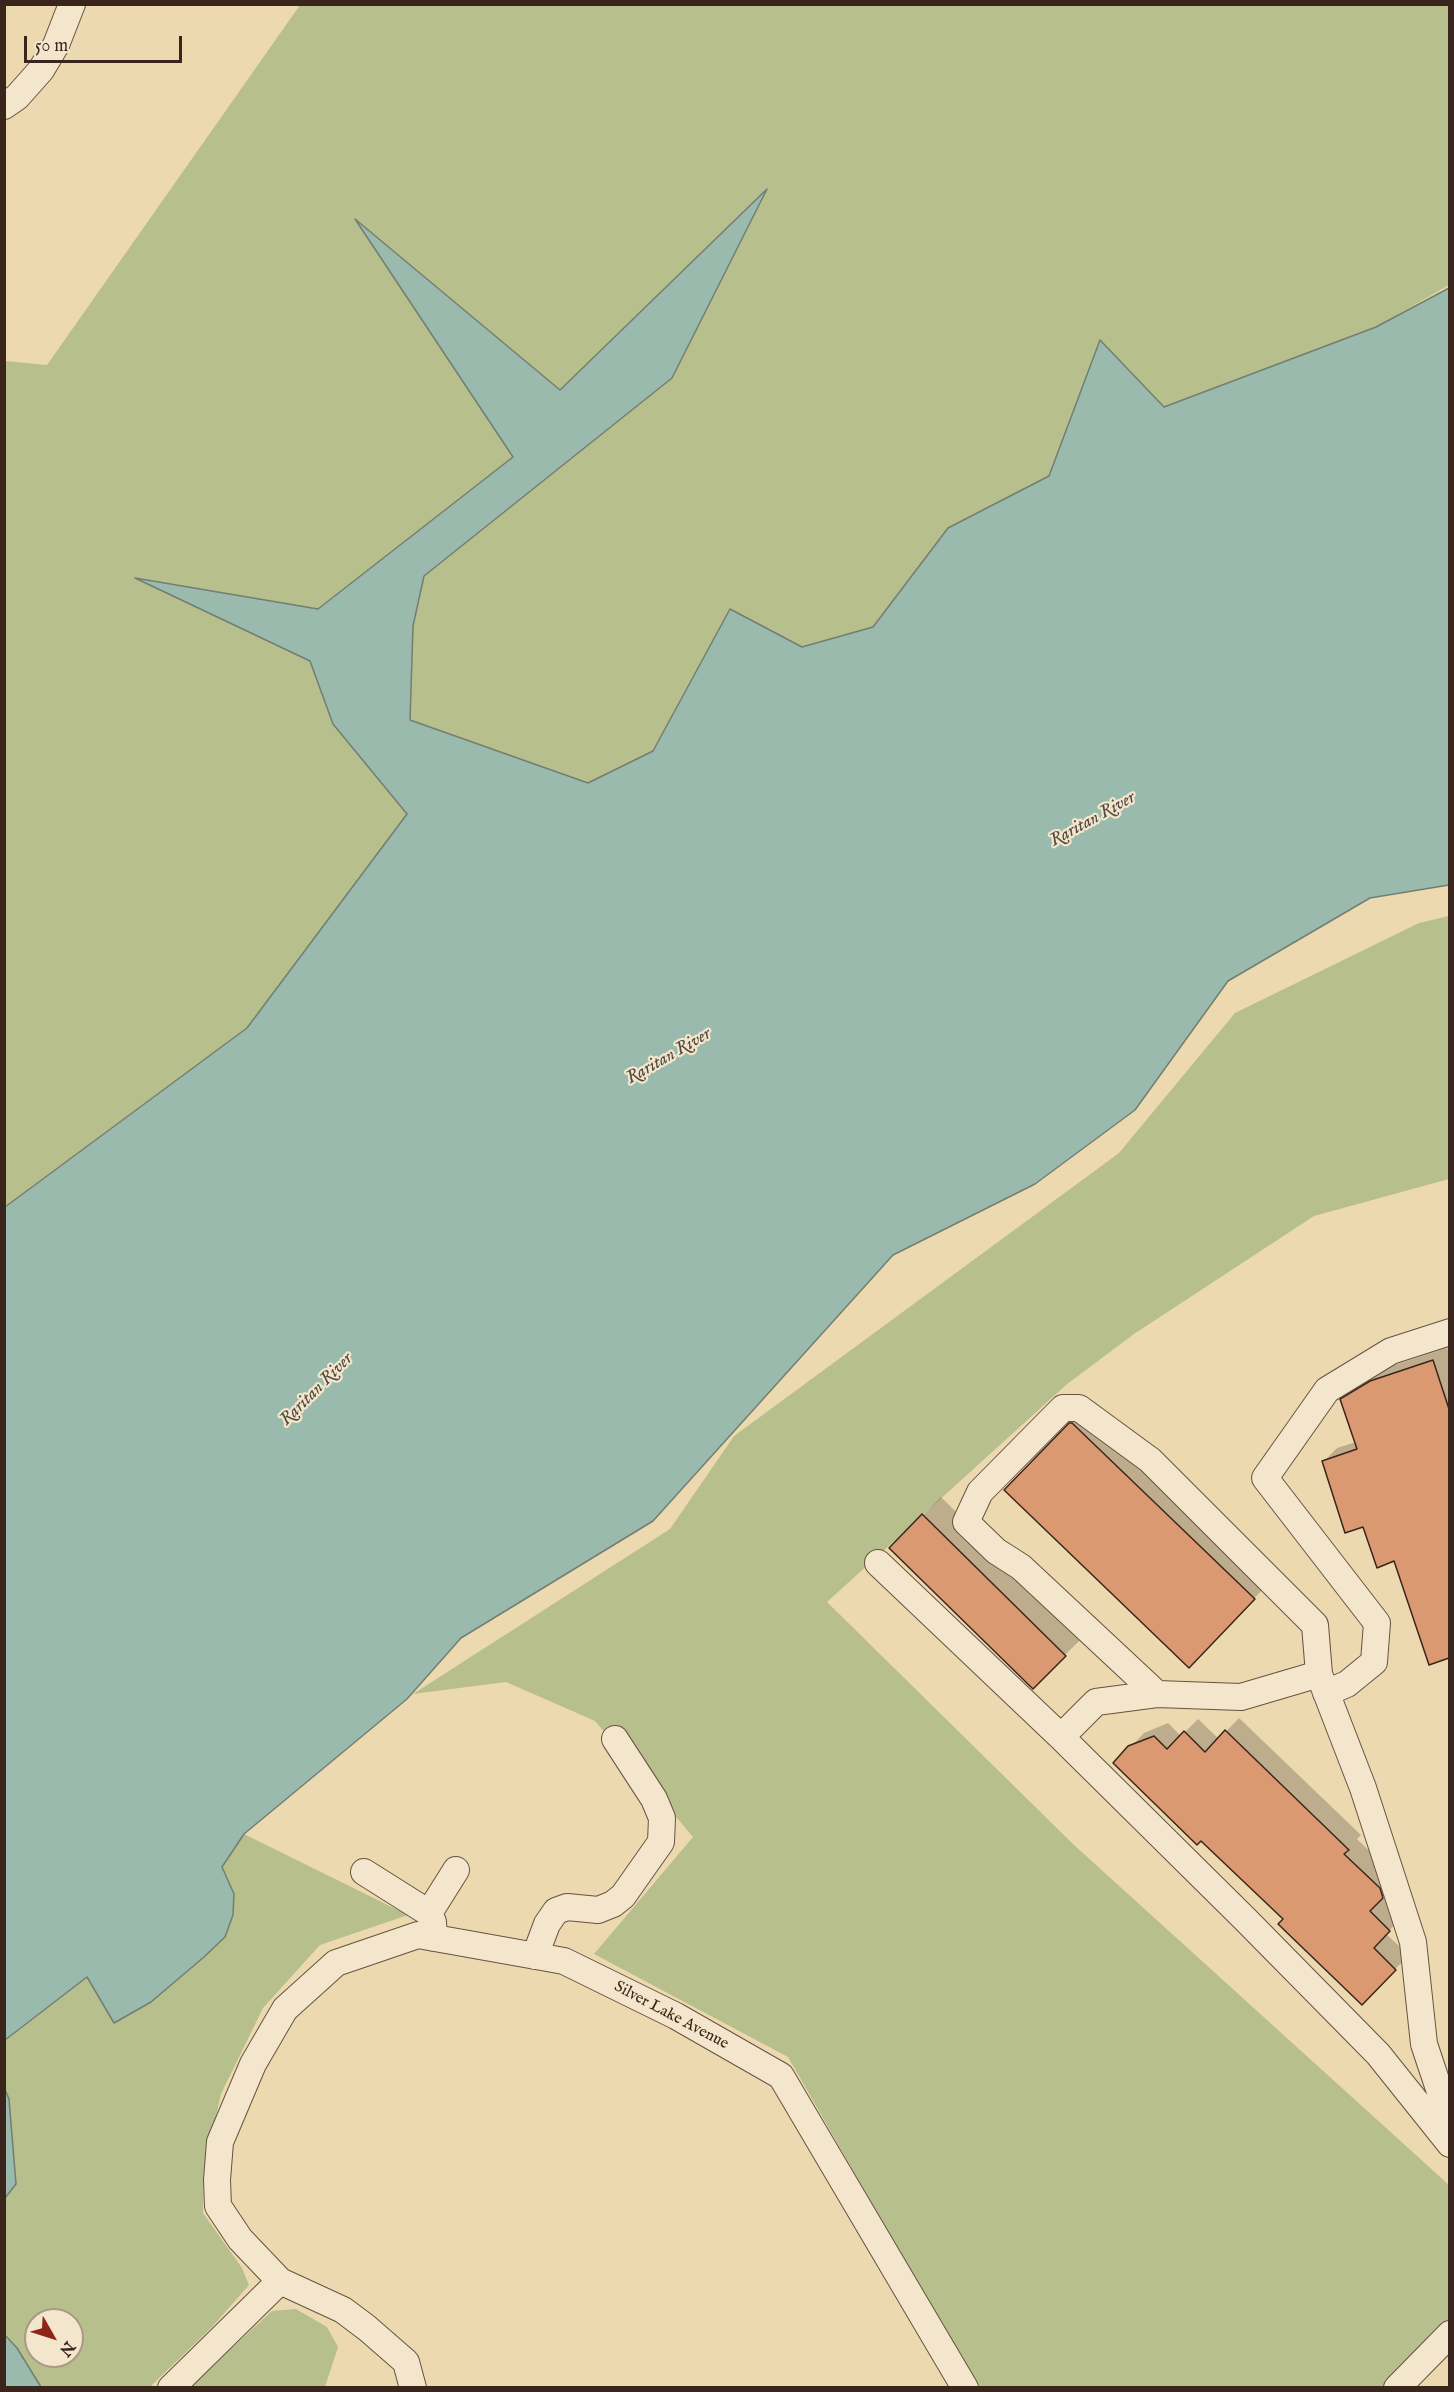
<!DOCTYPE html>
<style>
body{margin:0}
#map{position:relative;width:1454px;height:2392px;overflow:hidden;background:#edd9b0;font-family:"IM FELL English",serif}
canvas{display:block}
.frame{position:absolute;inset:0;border:6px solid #3a251c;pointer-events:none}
.north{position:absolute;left:24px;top:2308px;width:60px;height:60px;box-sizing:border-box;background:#f3e6cc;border:2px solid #a99986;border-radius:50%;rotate:129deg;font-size:16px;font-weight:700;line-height:24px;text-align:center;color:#3a251c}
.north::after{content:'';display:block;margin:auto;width:21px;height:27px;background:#8f2418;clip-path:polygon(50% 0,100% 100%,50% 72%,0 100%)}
.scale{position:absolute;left:24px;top:36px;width:158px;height:27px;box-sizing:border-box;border:3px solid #3a251c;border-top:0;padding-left:8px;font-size:18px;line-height:21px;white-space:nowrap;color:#3a251c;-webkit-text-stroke:4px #f3e6cc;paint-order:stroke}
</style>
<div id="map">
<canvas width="1454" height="2392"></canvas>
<div class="frame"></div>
<div class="north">N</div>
<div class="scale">50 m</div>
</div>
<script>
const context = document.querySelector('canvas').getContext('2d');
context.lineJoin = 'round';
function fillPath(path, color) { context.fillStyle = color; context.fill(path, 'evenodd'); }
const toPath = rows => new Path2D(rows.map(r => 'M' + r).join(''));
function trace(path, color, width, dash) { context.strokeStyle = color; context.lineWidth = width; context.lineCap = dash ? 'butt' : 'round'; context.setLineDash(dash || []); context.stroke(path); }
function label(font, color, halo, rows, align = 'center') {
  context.font = font + ' "IM FELL English",serif'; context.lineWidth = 4.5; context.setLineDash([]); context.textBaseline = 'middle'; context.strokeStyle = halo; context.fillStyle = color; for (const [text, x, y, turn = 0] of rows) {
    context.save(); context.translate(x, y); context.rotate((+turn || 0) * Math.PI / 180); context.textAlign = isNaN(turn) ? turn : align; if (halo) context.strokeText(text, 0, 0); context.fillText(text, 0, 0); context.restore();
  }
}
const green = toPath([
 [300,5,1449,5,1449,285,1376,327,1164,407,1100,341,1049,476,948,528,873,627,802,647,730,609,653,752,588,783,410,720,413,626,424,576,672,378,765,191,560,390,358,221,513,457,318,609,138,579,310,661,333,724,408,814,247,1028,5,1207,5,361,47,365],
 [1449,916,1449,1179,1314,1216,1134,1334,1066,1385,827,1602,1074,1845,1449,2185,1449,2321,1392,2387,977,2387,788,2057,594,1954,693,1837,595,1721,506,1682,413,1694,670,1529,734,1436,1119,1153,1235,1013,1419,923],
 [244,1834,408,1915,320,1945,263,2008,221,2094,204,2169,203,2213,242,2268,249,2285,212,2327,150,2387,41,2387,17,2348,5,2334,4,2198,16,2184,9,2099,5,2087,5,2040,87,1977,225,1937,233,1915,234,1894,222,1867],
 [36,2320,72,2320,72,2356,36,2356],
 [296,2309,327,2327,338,2347,325,2387,188,2388,272,2311]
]);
const water = toPath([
 [767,189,672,378,424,576,413,626,410,720,588,783,653,751,730,609,802,647,873,627,948,528,1049,476,1100,340,1164,407,1376,327,1449,288,1449,885,1370,898,1228,981,1135,1110,1035,1184,893,1255,653,1521,461,1638,407,1699,244,1834,222,1867,234,1894,233,1915,225,1937,204,1957,151,2002,114,2023,87,1977,5,2040,5,1207,247,1028,407,814,333,724,310,661,135,578,318,609,513,457,355,219,560,390,767,189],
 [4,2087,9,2099,16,2184,5,2198,4,2087],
 [4,2334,17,2348,41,2387,5,2387,4,2334]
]);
const shadow = toPath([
 [1447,1348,1450,1356,1450,1657,1430,1663,1395,1560,1364,1525,1323,1462,1337,1448,1356,1442,1342,1400,1356,1386,1385,1368],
 [1084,1410,1267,1585,1189,1666,1006,1489],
 [941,1497,1083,1637,1033,1687,891,1548],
 [1239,1718,1361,1835,1357,1839,1393,1874,1396,1883,1382,1897,1402,1917,1386,1934,1409,1955,1362,2003,1285,1919,1201,1839,1115,1763,1144,1733,1168,1723,1181,1736,1198,1719,1219,1739]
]);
const building = toPath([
 [1433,1360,1449,1409,1449,1658,1429,1665,1394,1561,1377,1568,1363,1527,1345,1533,1322,1461,1357,1449,1340,1399,1370,1381,1433,1360],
 [1069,1423,1072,1423,1255,1599,1189,1668,1004,1490,1069,1423],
 [922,1514,1066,1656,1033,1689,889,1548,922,1514],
 [1225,1730,1349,1850,1344,1854,1380,1888,1383,1898,1370,1911,1390,1931,1374,1948,1396,1970,1362,2005,1278,1924,1283,1919,1201,1841,1197,1845,1113,1763,1128,1746,1154,1736,1167,1749,1184,1731,1205,1752,1225,1730]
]);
const minor = toPath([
 [4,106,17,97,41,70,56,45,72,4],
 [878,1563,1061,1737],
 [1319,1674,1241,1697,1157,1694,1096,1702,1061,1737,1245,1919,1378,2054,1450,2144],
 [1326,1693,1347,1684,1374,1662,1377,1623,1265,1478,1327,1390,1391,1351,1450,1332],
 [1157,1694,1021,1567,996,1551,966,1522,980,1492,1063,1408,1079,1408,1150,1460,1315,1625,1319,1674,1363,1788,1413,1942,1424,2044,1450,2122],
 [364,1872,429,1913,433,1922,434,1938],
 [429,1913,456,1870],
 [535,1956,547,1924,556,1911,567,1907,598,1910,613,1904,623,1896,661,1842,662,1818,654,1799,615,1739],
 [171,2388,280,2281],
 [413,2388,406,2362,367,2328,343,2310,280,2281,240,2239,218,2206,217,2180,220,2142,253,2064,285,2009,336,1963,418,1935,564,1961,676,2016,781,2076,965,2388],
 [1397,2388,1450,2334]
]);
const streetNames = [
 ["Silver Lake Avenue",671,2016,28]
];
const waterNames = [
 ["Raritan River",1093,820,-29],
 ["Raritan River",669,1057,-30],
 ["Raritan River",317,1390,-45]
];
fillPath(green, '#b7bf8c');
fillPath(water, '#99baac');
trace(water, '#737e72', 1.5);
fillPath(shadow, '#0003');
fillPath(building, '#db9971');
trace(building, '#3a251c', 1.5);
trace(minor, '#675241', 28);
trace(minor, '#f3e6cc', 26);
label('16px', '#3a251c', '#f3e6cc', streetNames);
label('italic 18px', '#524a40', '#f3e6cc', waterNames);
</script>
